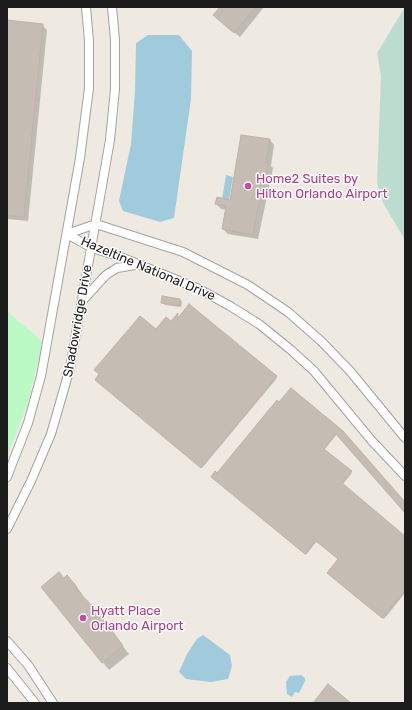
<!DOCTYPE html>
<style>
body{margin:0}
#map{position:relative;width:412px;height:710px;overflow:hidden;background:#eeeae1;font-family:Rubik,sans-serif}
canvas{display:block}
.frame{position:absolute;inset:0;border:8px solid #1c1c1c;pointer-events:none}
</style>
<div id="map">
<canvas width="412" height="710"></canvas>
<div class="frame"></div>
</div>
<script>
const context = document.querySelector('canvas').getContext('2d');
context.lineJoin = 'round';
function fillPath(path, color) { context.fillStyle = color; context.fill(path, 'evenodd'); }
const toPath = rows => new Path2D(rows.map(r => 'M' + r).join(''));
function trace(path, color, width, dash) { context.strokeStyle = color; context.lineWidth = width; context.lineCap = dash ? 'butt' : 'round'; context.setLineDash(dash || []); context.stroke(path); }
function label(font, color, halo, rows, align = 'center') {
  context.font = font + ' Rubik,sans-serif'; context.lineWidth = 3; context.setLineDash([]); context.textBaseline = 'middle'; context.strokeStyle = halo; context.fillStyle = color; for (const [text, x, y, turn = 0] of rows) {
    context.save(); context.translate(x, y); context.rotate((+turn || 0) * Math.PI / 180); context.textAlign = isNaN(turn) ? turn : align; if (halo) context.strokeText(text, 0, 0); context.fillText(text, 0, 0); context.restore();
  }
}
const wetland = toPath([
 [405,7,405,240,383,203,377,183,381,76,377,53]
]);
const park = toPath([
 [7,311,43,342,27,406,7,456]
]);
const water = toPath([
 [148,35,179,35,192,51,191,99,174,218,160,222,123,211,119,201,131,144,135,92,136,43],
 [226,175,233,177,229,200,222,199],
 [203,635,230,655,232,666,228,679,211,682,186,679,179,672,187,654,197,639],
 [301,675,305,678,305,681,299,693,295,692,292,697,290,696,287,694,286,682,290,676]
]);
const shadow = toPath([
 [221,7,264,7,240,37,219,20],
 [7,21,42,25,47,30,28,221,7,219],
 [270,140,274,145,271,166,273,168,258,239,228,234,223,229,226,210,221,209,216,204,230,201],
 [180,299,182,302,181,307,165,305,162,302],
 [190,306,277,378,202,468,96,380,156,330,171,323,178,314,177,320],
 [342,432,405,503,405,511,337,434,324,450,352,473,342,485,405,537,405,593,384,619,328,573,339,559,317,541,306,555,212,476],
 [64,579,74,583,82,594,82,597,104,620,103,621,129,654,109,670,42,587]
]);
const building = toPath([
 [220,7,256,7,234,33,213,15,220,7],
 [7,20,43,24,24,217,7,215,7,20],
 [241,135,270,139,266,162,268,162,261,202,259,202,253,235,222,229,226,206,215,204,217,197,230,200,241,135],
 [162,296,180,299,179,306,161,303,162,296],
 [189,304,277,376,201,468,95,380,99,374,94,370,140,316,156,329,166,317,171,321,178,313,177,319,189,304],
 [291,388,343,431,405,502,405,513,336,434,324,449,352,471,342,483,405,536,405,591,382,618,327,573,338,559,316,541,305,554,211,477,215,471,217,473,277,400,279,402,291,388],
 [59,572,64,578,67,575,76,586,76,589,98,612,97,614,105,621,123,646,102,663,41,587,59,572],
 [328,684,351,703,313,703,328,684]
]);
const street = toPath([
 [67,234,92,248,118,256,199,289,230,306,259,324,291,350,314,371,372,441,405,476],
 [67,234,96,224,183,252,248,285,288,312,321,341,350,371,405,438],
 [82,301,106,275,117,268,135,265],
 [7,477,28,423,41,376,80,158,89,88,89,41,86,7],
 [7,529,31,481,51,434,70,368,110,140,115,89,115,40,112,7],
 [7,641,28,665,53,703],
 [7,668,35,703]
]);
const markers = [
 [248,186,4,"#d1479c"],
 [83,618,4,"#d1479c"]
];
const hotelNames = [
 ["Home2 Suites by",256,179],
 ["Hilton Orlando Airport",256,194],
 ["Hyatt Place",91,611],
 ["Orlando Airport",91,626]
];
const streetNames = [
 ["Hazeltine National Drive",148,269,23],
 ["Shadowridge Drive",78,321,-80]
];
fillPath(wetland, '#bddcd0');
fillPath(park, '#bcfac5');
fillPath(water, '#a0cbdd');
fillPath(shadow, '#0003');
fillPath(building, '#c5bdb4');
trace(building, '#c0b2a3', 1);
trace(street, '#a3a3a3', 10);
trace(street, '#fff', 8);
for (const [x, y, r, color] of markers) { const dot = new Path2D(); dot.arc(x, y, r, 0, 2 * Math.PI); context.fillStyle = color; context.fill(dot); trace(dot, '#fff', 1.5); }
label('13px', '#b23c85', '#fff', hotelNames, 'left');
label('13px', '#1c1c1c', '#fff', streetNames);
</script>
